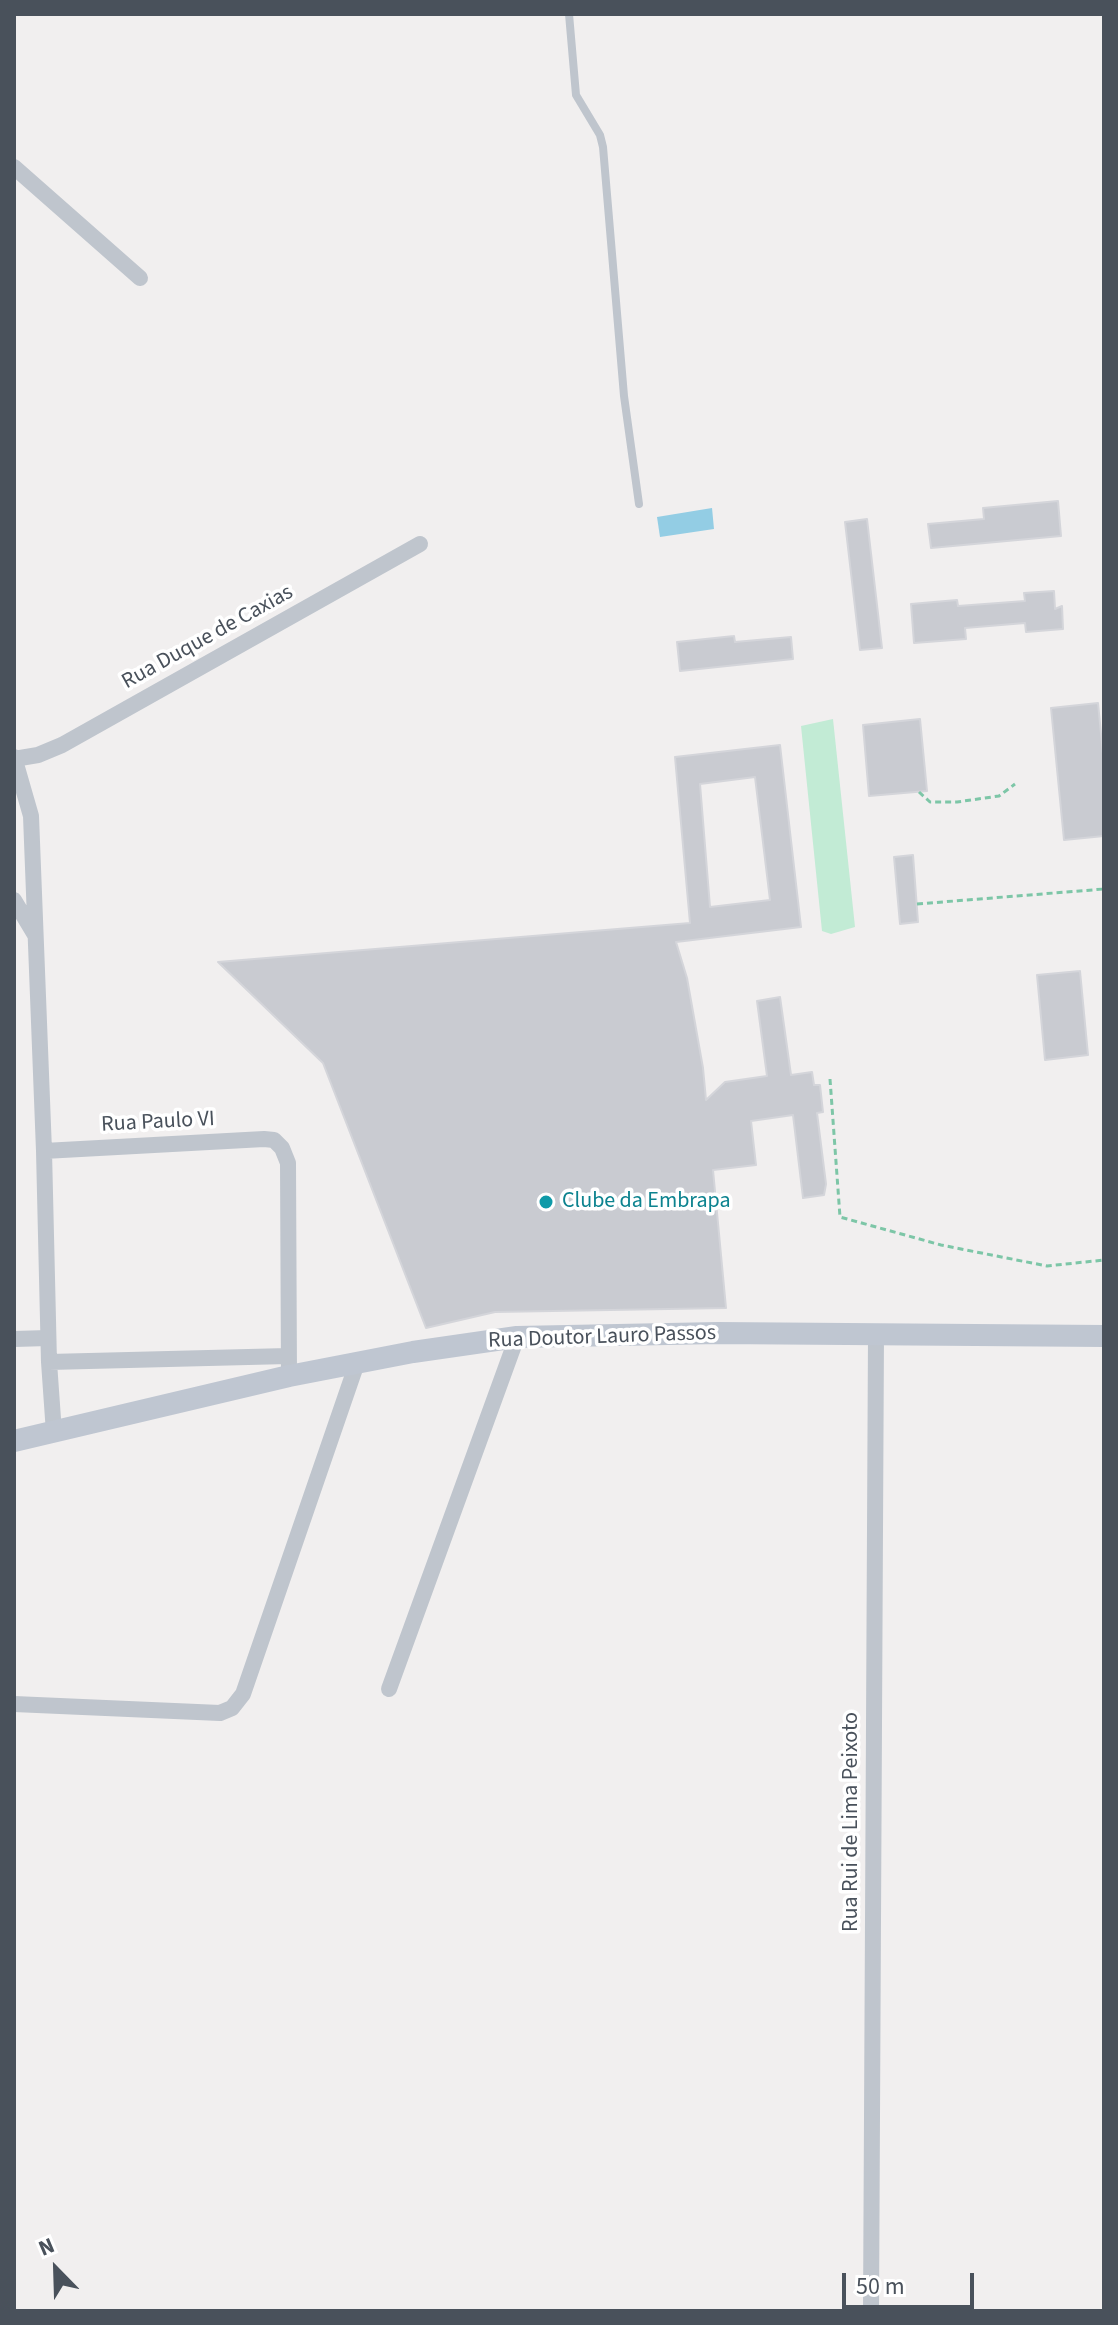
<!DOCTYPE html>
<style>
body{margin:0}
#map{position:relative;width:1118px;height:2325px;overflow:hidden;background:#f1efef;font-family:"Source Sans 3",sans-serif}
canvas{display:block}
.frame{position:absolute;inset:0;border:16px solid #49515b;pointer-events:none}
.north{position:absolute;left:16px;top:2229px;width:80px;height:80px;-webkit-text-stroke:6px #fff;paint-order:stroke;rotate:337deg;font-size:22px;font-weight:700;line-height:32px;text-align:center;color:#49515b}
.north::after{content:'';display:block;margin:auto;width:28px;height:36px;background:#49515b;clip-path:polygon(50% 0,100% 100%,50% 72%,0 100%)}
.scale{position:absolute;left:842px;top:2273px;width:132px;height:36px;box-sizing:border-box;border:4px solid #49515b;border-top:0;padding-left:10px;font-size:24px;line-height:28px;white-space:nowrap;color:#49515b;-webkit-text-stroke:6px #fff;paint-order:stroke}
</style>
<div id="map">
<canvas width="1118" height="2325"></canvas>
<div class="frame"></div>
<div class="north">N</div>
<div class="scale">50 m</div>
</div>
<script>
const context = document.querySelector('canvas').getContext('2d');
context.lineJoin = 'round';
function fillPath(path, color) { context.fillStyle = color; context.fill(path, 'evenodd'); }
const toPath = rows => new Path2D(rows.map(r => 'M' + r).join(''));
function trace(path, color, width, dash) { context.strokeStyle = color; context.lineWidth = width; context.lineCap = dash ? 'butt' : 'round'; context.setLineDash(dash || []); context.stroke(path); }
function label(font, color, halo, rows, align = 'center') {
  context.font = font + ' "Source Sans 3",sans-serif'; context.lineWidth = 7; context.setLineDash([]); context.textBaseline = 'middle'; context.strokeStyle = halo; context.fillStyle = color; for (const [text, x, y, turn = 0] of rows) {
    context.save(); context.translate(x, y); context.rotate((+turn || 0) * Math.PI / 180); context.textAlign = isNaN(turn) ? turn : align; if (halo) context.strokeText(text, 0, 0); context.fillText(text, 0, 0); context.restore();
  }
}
const green = toPath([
 [833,719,855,927,831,934,822,931,801,726]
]);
const water = toPath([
 [712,508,714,529,660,537,657,517]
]);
const building = toPath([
 [1058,501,1061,536,931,548,928,524,984,519,983,508,1058,501],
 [867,519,882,648,860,650,845,522,867,519],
 [1054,591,1055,609,1062,606,1063,629,1026,632,1025,623,965,628,966,639,914,643,911,604,957,600,958,606,1025,601,1024,593,1054,591],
 [734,636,735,642,791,637,793,659,680,671,677,642,734,636],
 [1098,703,1104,764,1104,836,1064,840,1051,708,1098,703],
 [920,719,927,791,869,796,863,725,920,719],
 [780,745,801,927,676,942,687,978,703,1068,706,1100,725,1082,767,1076,757,1001,780,997,791,1075,812,1072,814,1085,820,1085,823,1112,817,1113,826,1184,824,1195,803,1198,793,1115,751,1121,756,1165,713,1170,726,1308,495,1312,426,1328,323,1063,218,962,690,923,675,757,780,745],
 [755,777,770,900,710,907,700,784,755,777],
 [913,855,918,922,900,924,894,857,913,855],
 [1080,971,1088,1055,1045,1060,1037,975,1080,971]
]);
const path = toPath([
 [919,792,930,802,957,802,999,796,1015,784],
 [917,904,1104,889],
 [830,1079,840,1217,941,1245,1047,1266,1104,1260]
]);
const lane = toPath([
 [569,14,576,95,600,135,603,147,624,396,639,504]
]);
const street = toPath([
 [14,167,140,278],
 [14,757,31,816,44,1151,49,1362,54,1433],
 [14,759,38,755,62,745,420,544],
 [14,900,35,935],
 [44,1151,264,1139,274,1140,282,1148,288,1163,289,1376],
 [14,1339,48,1338],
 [49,1362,288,1356],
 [389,1689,517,1337],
 [14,1704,220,1713,232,1708,243,1694,357,1363],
 [871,2311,876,1334]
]);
const secondary = toPath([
 [14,1441,289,1376,413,1352,517,1337,718,1333,1104,1336]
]);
const markers = [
 [546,1202,8,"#0f9aa8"]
];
const streetNames = [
 ["Rua Duque de Caxias",208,638,-29],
 ["Rua Paulo VI",158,1123,-3],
 ["Rua Doutor Lauro Passos",602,1338,-2],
 ["Rua Rui de Lima Peixoto",852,1822,-90]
];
const cultureNames = [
 ["Clube da Embrapa",562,1202]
];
fillPath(green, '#c2ebd5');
fillPath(water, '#93cde4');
fillPath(building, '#c9cbd1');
trace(building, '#d4d5da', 2);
trace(path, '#7dc6a7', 3, [6, 4]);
trace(lane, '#bfc5cd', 8);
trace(street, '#bfc5cd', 16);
trace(secondary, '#bfc6d1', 22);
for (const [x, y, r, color] of markers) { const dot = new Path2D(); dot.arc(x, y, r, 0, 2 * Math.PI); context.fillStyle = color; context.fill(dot); trace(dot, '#fff', 3); }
label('22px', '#49515b', '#fff', streetNames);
label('22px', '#0d838f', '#fff', cultureNames, 'left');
</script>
